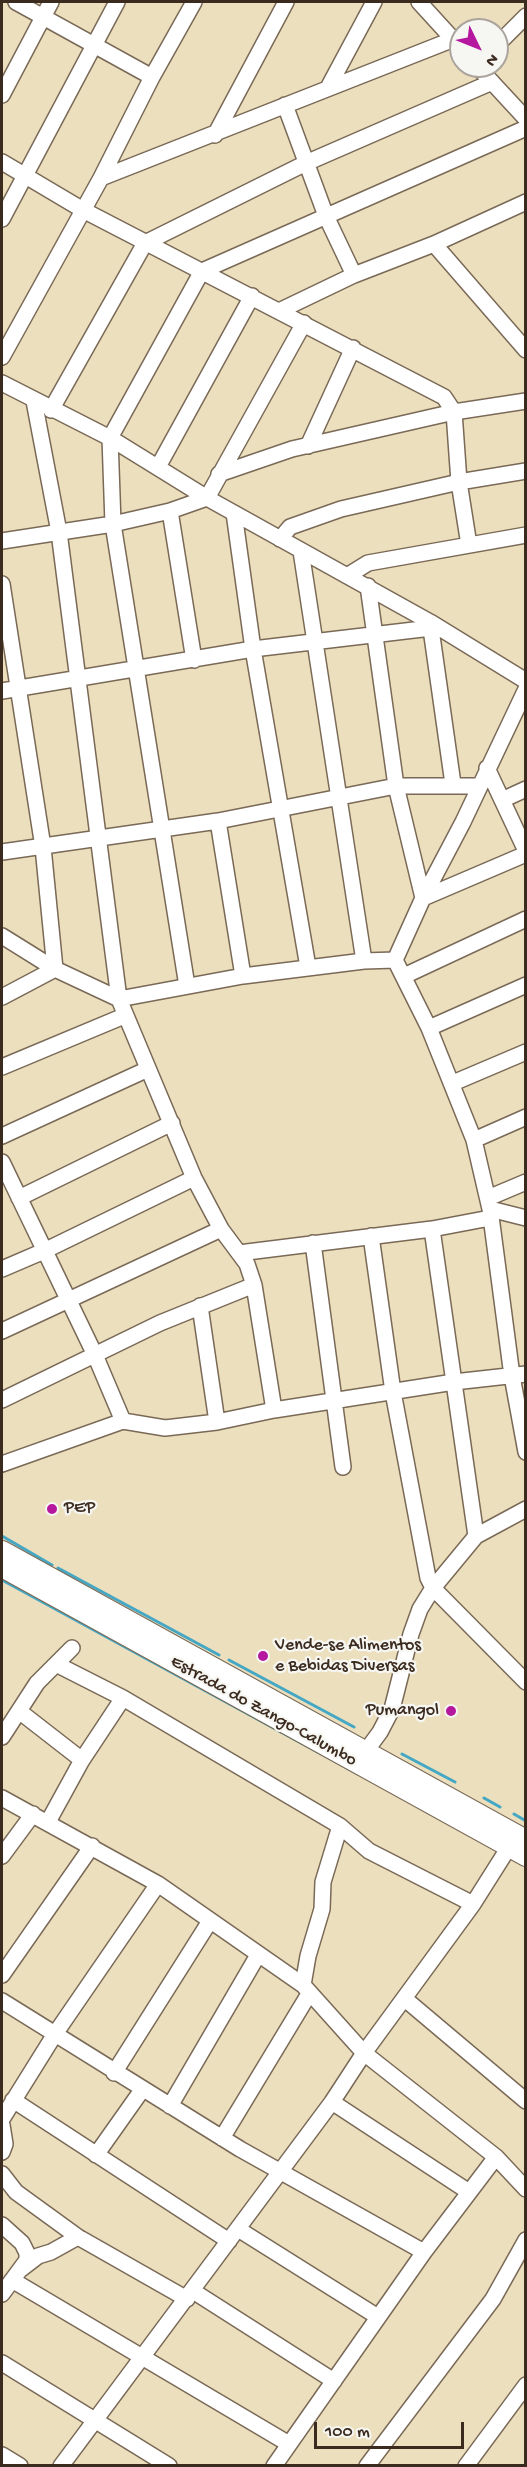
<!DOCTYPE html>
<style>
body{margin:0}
#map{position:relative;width:527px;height:2467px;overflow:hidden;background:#ecdfbe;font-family:"Gochi Hand",sans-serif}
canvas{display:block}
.frame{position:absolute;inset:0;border:3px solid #3b2a1e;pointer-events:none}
.north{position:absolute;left:449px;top:18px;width:60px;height:60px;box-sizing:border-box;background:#f6f6f2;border:2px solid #aba49d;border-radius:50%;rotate:133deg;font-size:16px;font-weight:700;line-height:24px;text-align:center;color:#3b2a1e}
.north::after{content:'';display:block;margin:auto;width:21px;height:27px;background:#b5179e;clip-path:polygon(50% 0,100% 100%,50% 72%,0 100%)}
.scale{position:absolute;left:314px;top:2422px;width:150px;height:27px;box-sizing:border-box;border:3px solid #3b2a1e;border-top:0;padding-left:8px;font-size:18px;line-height:21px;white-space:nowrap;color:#3b2a1e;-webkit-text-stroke:4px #f6f6f2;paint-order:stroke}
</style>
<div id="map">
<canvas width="527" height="2467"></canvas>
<div class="frame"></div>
<div class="north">N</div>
<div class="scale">100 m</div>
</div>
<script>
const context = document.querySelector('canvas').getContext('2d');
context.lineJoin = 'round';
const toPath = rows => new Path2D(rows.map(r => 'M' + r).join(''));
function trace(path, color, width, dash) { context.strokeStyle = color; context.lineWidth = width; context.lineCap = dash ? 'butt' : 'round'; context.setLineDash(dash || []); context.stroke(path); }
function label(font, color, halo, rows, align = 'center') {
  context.font = font + ' "Gochi Hand",sans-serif'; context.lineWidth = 4.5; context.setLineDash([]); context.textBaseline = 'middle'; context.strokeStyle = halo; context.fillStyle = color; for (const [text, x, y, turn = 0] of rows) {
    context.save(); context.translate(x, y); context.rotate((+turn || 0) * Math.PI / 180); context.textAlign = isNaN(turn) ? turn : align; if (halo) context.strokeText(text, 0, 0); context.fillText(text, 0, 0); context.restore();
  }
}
const stream = toPath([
 [2,1536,52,1565],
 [58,1568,219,1655],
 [2,1580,358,1774],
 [229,1660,354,1727],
 [402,1754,455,1782],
 [484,1798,500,1807],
 [514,1814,526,1821]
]);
const minor = toPath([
 [16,2,152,77],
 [419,2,461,48],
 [497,45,526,16],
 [477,66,526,119],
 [329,86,374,2],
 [2,95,51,2],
 [285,105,326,216,354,275],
 [215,135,286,2],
 [2,162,83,210,444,397,454,412,459,482,469,545],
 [101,178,454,39],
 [2,219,117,2],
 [434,244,526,350],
 [281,310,354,275,434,244,526,202],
 [2,357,101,178,152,77,194,2],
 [2,383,110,438,207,498,430,622,526,681],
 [34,401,59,532,119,999,194,1178,221,1229,247,1264,254,1285,274,1410],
 [51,410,145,243,306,163,492,82],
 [308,446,353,348],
 [158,467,252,296],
 [219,474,292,449,454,412,526,401],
 [170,511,194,660],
 [234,513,253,649,308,967],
 [280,539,290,527,341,509,459,482,526,471],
 [2,541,113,524,170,511,207,498,304,323],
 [301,551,364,961],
 [347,576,368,563,526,535],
 [2,584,43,847,55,969,2,997],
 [368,586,396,786,423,898,526,854],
 [430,622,453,784],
 [2,691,253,649,431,628],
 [487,768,526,851],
 [502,800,526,789],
 [218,821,243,976],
 [2,852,218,821,396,786,478,786],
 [2,936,55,969,119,999,243,976,364,961,395,960],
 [395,960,429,1028,474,1140,490,1209,512,1376,526,1452],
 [395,960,423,898,463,822,526,689],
 [404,976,526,919],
 [187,986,113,524,110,438,202,271,526,128],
 [429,1028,526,985],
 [2,1067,124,1016],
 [453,1083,526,1052],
 [2,1136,148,1069],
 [474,1140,526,1117],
 [2,1162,95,1355,123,1421],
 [19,1198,172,1123],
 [488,1198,526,1182],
 [490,1209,526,1218],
 [432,1229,476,1536],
 [371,1236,393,1392,428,1578,433,1588,526,1682],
 [313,1243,343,1467],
 [239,1253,432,1229,490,1218],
 [2,1269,44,1251,194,1178],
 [200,1306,217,1422],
 [2,1331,221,1229],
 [2,1400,160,1323,254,1285],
 [2,1464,123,1421,165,1428,217,1422,274,1410,454,1382,526,1374],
 [123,1698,340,1826,369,1851,473,1904],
 [19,1711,82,1760],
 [2,1737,37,1683,72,1648],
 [366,1751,380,1732,392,1709,411,1634,420,1609,433,1588,476,1536,526,1509],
 [2,1798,158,1884,303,1985,364,2053,496,2157,526,2189],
 [48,1822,82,1760,123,1698,56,1664],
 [2,1856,33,1814],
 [2,1975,92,1846],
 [303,1985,308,1956,322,1909,323,1882,340,1826],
 [405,1999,526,2101],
 [2,2001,240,2149,424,2252],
 [114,2073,210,1921],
 [13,2100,229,2241],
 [332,2102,469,2192],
 [170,2106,258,1955],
 [2,2119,55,2034,158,1884],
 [2,2125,5,2144,2,2152],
 [222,2138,309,1994],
 [96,2155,142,2090],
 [2,2174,16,2192,78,2237,187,2299],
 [2,2225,22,2243,27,2253,27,2260,2,2294],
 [238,2229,378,2317],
 [21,2269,38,2256,51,2252,78,2237],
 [12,2280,289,2444],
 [193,2291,334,2381],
 [2,2363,169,2466],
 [2,2455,20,2466],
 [61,2466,332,2102,364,2053,473,1904,509,1847],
 [274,2466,424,2252,496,2157],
 [367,2466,493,2299,526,2240],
 [466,2466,526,2385]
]);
const major = toPath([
 [2,1551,526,1840],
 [2,1567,526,1856]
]);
const markers = [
 [52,1509,6,"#b5179e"],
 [263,1656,6,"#b5179e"],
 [451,1711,6,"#b5179e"]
];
const poiNames = [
 ["PEP",64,1509],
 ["Vende-se Alimentos",275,1646],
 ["e Bebidas Diversas",275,1667],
 ["Pumangol",439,1711,"right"]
];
const streetNames = [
 ["Estrada do Zango-Calumbo",263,1712,29]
];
trace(stream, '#44a7c3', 3);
trace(minor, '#796956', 18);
trace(major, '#796956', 22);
trace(minor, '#fff', 15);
trace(major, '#fff', 20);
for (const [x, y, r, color] of markers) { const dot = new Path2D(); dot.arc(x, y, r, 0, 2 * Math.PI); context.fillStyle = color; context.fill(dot); trace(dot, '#f6f6f2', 2); }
label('18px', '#3b2a1e', '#f6f6f2', poiNames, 'left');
label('18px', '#3b2a1e', '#f6f6f2', streetNames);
</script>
